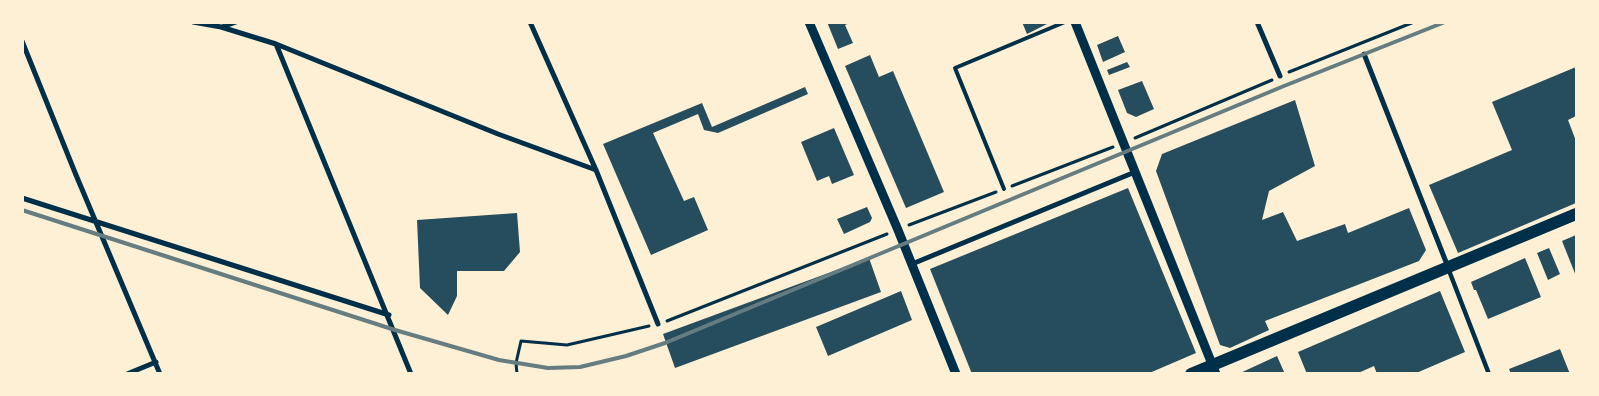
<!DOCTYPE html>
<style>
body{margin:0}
#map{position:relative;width:1599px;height:396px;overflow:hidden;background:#fdf0d5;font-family:"Roboto Condensed",sans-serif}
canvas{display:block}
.frame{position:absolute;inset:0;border:24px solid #fdf0d5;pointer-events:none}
</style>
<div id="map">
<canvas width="1599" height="396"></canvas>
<div class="frame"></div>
</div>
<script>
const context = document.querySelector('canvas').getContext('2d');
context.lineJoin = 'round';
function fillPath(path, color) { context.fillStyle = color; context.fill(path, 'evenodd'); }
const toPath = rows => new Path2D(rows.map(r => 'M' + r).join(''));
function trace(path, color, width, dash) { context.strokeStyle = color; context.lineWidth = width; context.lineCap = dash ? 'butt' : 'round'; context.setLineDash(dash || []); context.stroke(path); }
const building = toPath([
 [827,22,852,22,845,25,853,43,838,49],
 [1022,22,1051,22,1027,34],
 [1118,36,1125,52,1103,62,1097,45],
 [870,55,879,77,893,71,944,192,906,208,845,66],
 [1127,62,1130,67,1109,75,1107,70],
 [1576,67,1576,116,1568,120,1576,141,1576,203,1458,253,1429,185,1512,150,1492,102],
 [1142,81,1154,109,1136,117,1127,113,1118,90],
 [805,87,808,94,718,133,704,130,698,114,653,133,684,201,694,197,708,230,651,255,603,144,702,103,712,127],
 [1295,100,1315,166,1269,191,1262,220,1283,212,1297,241,1345,224,1348,233,1409,208,1426,250,1419,261,1265,321,1269,330,1230,348,1220,345,1156,171,1162,154],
 [834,128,854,175,832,184,829,176,817,181,801,142],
 [1128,188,1196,353,1147,374,972,374,930,269],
 [867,207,872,218,870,222,844,234,837,219],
 [517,213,520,252,504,271,457,271,457,296,448,315,420,288,417,220],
 [1576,235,1576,276,1562,241],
 [1549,248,1560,274,1548,280,1537,253],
 [869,258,881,292,675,368,663,334],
 [1525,258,1541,297,1488,319,1476,290,1474,290,1471,282],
 [901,291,912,320,828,356,816,327],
 [1440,291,1465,352,1414,374,1377,374,1374,366,1356,374,1307,374,1298,352],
 [1560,349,1570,374,1511,374,1509,369],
 [1277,356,1285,374,1238,374]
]);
const path = toPath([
 [1289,72,1414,22],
 [1135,138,1272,80],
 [1012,186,1113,147],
 [909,225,996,192],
 [667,321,887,234],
 [517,374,516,363,521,341,567,345,649,326]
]);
const service = toPath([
 [1004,189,955,68,1065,22]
]);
const pedestrian = toPath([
 [1448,268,1489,374]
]);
const minor = toPath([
 [193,22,221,27,276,44,498,134,596,170],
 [530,22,596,170,658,324],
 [1257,22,1280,76],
 [222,27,236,22],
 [22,41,76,175,160,374],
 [276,44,411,374],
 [1364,54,1448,267],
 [22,198,389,315],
 [912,264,1135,172],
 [127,374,156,362]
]);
const tertiary = toPath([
 [809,22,898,230,956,374],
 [1075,22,1216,374]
]);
const primary = toPath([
 [1191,374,1576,214]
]);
const rail = toPath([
 [22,210,395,330,499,360,548,368,580,367,626,356,665,343,1284,86,1445,22]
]);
fillPath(building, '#264d5e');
trace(path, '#003049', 3);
trace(service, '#003049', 4);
trace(pedestrian, '#003049', 4.5);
trace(minor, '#003049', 5);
trace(tertiary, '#003049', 9);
trace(primary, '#003049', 12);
trace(rail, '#657d81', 4);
</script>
